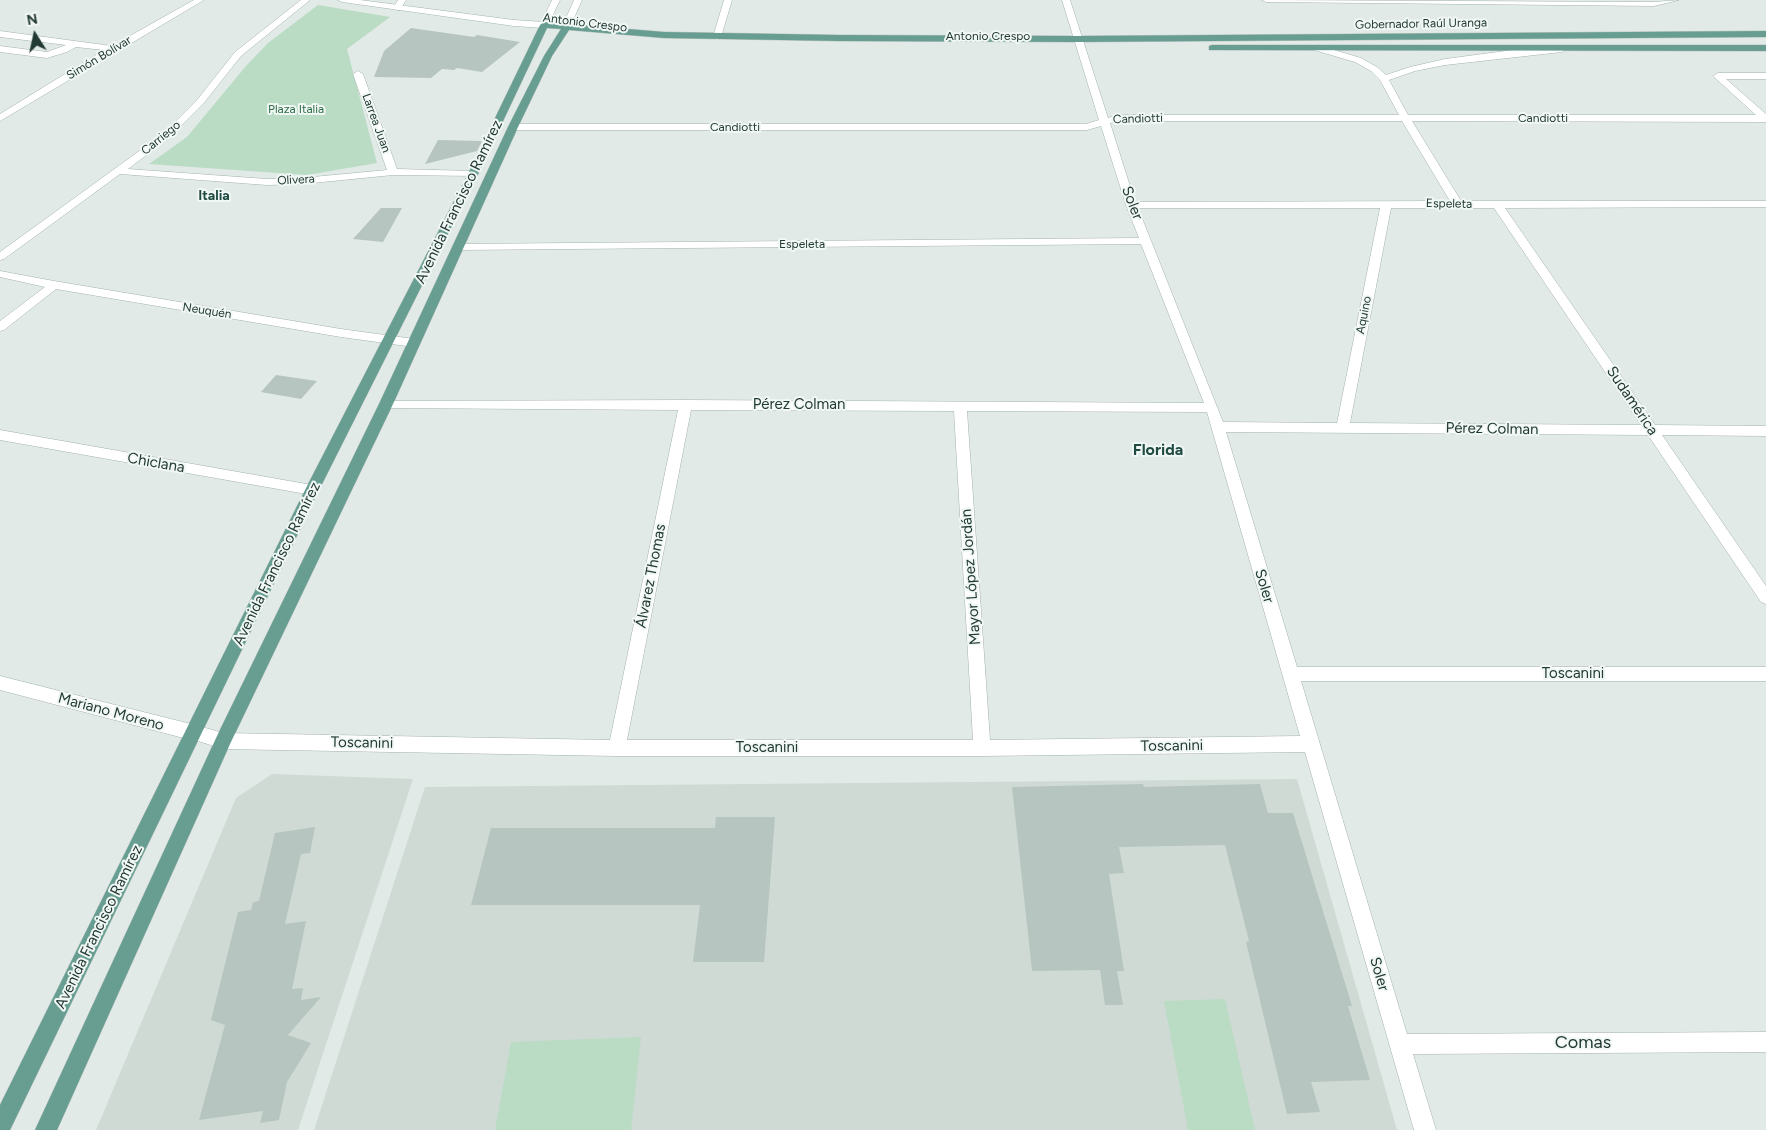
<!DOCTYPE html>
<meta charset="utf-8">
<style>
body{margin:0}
#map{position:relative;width:1766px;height:1130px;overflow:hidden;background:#e1eae6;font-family:Figtree,sans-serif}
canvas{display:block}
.north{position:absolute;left:10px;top:10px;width:50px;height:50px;-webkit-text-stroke:4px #f1f7f4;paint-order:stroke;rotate:350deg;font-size:14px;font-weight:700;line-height:20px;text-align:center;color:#223a34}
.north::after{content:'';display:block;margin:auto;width:18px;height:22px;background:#223a34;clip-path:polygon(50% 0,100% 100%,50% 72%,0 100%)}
</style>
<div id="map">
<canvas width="1766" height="1130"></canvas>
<div class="north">N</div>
</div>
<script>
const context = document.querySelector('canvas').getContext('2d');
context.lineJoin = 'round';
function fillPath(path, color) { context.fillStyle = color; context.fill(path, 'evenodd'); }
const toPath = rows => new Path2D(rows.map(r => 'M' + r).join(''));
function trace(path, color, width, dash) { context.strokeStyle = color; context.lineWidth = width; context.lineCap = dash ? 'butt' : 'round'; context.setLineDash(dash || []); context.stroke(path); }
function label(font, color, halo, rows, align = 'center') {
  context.font = font + ' Figtree,sans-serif'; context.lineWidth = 4; context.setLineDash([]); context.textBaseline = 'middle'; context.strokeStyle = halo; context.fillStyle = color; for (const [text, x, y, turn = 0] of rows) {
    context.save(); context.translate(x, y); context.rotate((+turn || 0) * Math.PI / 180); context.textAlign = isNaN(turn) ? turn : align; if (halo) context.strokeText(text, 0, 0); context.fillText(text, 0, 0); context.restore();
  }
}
const built = toPath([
 [272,774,413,779,298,1130,96,1130,236,798],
 [1297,779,1397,1130,314,1130,425,787]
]);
const green = toPath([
 [318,5,390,17,347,49,377,163,307,175,149,164,187,137,246,66,268,43],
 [1225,999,1255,1130,1188,1130,1164,1001],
 [641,1037,631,1130,495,1130,511,1042]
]);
const building = toPath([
 [411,28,474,37,477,35,520,42,482,72,457,68,454,70,442,69,431,78,374,77,384,51],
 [438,140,482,141,477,151,425,164],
 [381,208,402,208,383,242,353,239],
 [276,375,317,381,301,399,261,392],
 [1143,784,1144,787,1260,784,1268,813,1293,813,1352,1006,1348,1006,1370,1080,1311,1082,1320,1112,1287,1114,1246,942,1249,941,1225,845,1119,847,1124,873,1109,874,1124,971,1117,971,1123,1005,1105,1005,1100,970,1032,971,1012,787],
 [716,817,775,817,764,962,693,962,700,905,471,905,491,828,715,828],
 [315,827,310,853,301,854,285,924,306,921,292,989,303,988,301,1000,321,997,288,1035,311,1043,287,1082,279,1120,260,1123,263,1111,199,1120,225,1025,211,1020,238,912,251,910,253,902,259,901,275,833]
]);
const pedestrian = toPath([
 [1262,0,1654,2,1679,0,1654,6,1266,2,1262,0]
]);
const minor = toPath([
 [194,0,204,0,0,121,0,114,104,50,76,47,67,52,47,58,0,52,0,46,47,52,66,45,0,37,0,31,112,46,194,0],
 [301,0,310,0,241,56,203,104,170,137,128,169,267,179,302,178,387,170,353,74,358,71,363,74,397,169,473,171,478,174,477,176,393,175,302,184,267,185,120,174,4,259,0,260,0,252,164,133,197,100,235,52,301,0],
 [398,0,406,0,400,10,397,10,393,8,398,0],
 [724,0,732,0,721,37,717,40,713,37,724,0],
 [1062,0,1070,0,1108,118,1117,115,1399,115,1380,80,1371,71,1355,62,1314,50,1313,48,1317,45,1361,58,1377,67,1386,75,1410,67,1445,59,1513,50,1562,46,1566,49,1562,52,1445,65,1415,71,1389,80,1408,115,1756,115,1713,76,1718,73,1766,73,1766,79,1726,79,1766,114,1766,122,1412,121,1461,201,1766,201,1766,207,1505,208,1655,425,1766,426,1766,436,1662,435,1766,586,1766,604,1761,602,1648,435,1226,432,1297,667,1766,667,1766,681,1301,681,1407,1034,1766,1032,1766,1052,1413,1054,1436,1130,1414,1130,1305,752,982,756,617,756,223,749,189,738,186,733,189,728,195,725,223,733,610,740,678,410,386,408,381,407,379,404,381,401,686,400,1204,403,1141,244,457,250,451,247,457,244,1139,238,1126,205,1101,126,1087,130,513,130,508,127,513,124,1086,124,1099,120,1062,0],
 [1118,121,1402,121,1450,201,1135,202,1110,123,1118,121],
 [1138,208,1380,208,1337,423,1223,422,1138,208],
 [1391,208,1494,208,1641,425,1350,423,1391,208],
 [691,410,954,411,973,740,627,740,691,410],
 [967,411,1207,412,1300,736,990,740,967,411],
 [0,271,54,281,341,329,414,339,420,343,414,347,341,337,56,289,4,330,0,331,0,321,45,287,0,277,0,271],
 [0,430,312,485,317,486,319,490,317,494,312,495,0,440,0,430]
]);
const tertiary = toPath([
 [552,0,560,0,547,27,541,27,540,25,552,0],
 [574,0,582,0,570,27,563,29,562,27,574,0],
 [0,676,195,725,201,728,204,733,201,738,195,741,0,690,0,676]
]);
const secondary = toPath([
 [338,0,360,0,514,20,544,22,548,25,544,28,514,26,342,2,338,0]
]);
const primary = toPath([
 [544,22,664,32,839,35,1077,36,1766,31,1766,37,1077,42,839,41,664,38,569,30,552,56,518,127,393,404,230,744,57,1130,35,1130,217,736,379,404,508,127,544,56,561,29,547,28,478,174,319,490,10,1130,0,1130,0,1105,305,490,468,174,540,25,544,22],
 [1212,45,1766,45,1766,51,1209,50,1209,46,1212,45]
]);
const farStreetnames = [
 ["Antonio Crespo",585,23,7],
 ["Gobernador Raúl Uranga",1421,24,-1],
 ["Antonio Crespo",988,36],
 ["Simón Bolívar",99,58,-31],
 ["Candiotti",1543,118],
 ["Candiotti",1138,119,-2],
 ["Larrea Juan",376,123,70],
 ["Candiotti",735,127],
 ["Carriego",161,138,-39],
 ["Olivera",296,180,-3],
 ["Espeleta",1449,204,1],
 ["Espeleta",802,244],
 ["Neuquén",207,311,9],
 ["Aquino",1364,315,-79]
];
const farParknames = [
 ["Plaza Italia",296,109]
];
const farNeighbourhoodnames = [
 ["Italia",214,196]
];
const streetNames = [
 ["Avenida Francisco Ramírez",459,202,-64],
 ["Soler",1132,203,69],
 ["Sudamérica",1632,401,56],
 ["Pérez Colman",799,405],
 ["Pérez Colman",1492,429,1],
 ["Chiclana",156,463,10],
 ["Avenida Francisco Ramírez",277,564,-64],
 ["Álvarez Thomas",651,576,-79],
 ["Mayor López Jordán",971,577,-94],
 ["Soler",1264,586,74],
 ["Toscanini",1573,674],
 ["Mariano Moreno",111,712,15],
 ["Toscanini",362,743,1],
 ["Toscanini",1172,746,-1],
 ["Toscanini",767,748],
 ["Avenida Francisco Ramírez",99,927,-64],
 ["Soler",1379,974,74]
];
const neighbourhoodNames = [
 ["Florida",1158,450]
];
const nearStreetnames = [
 ["Comas",1583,1043]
];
fillPath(built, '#cfdad5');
fillPath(green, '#badbc4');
fillPath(building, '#b6c5bf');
trace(pedestrian, '#a4b2ad', 1);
trace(minor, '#a4b2ad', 1);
trace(tertiary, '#a4b2ad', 1);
trace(secondary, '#a0b6ae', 1);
trace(primary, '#bdc4c2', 1);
fillPath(pedestrian, '#fff');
fillPath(minor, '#fff');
fillPath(tertiary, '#fff');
fillPath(secondary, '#fff');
fillPath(primary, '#679e91');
label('12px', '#223a34', '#f1f7f4', farStreetnames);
label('12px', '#2f6e49', '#f1f7f4', farParknames);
label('bold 14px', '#1f4b42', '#f1f7f4', farNeighbourhoodnames);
label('15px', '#223a34', '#f1f7f4', streetNames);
label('bold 16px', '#1f4b42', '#f1f7f4', neighbourhoodNames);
label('18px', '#223a34', '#f1f7f4', nearStreetnames);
</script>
